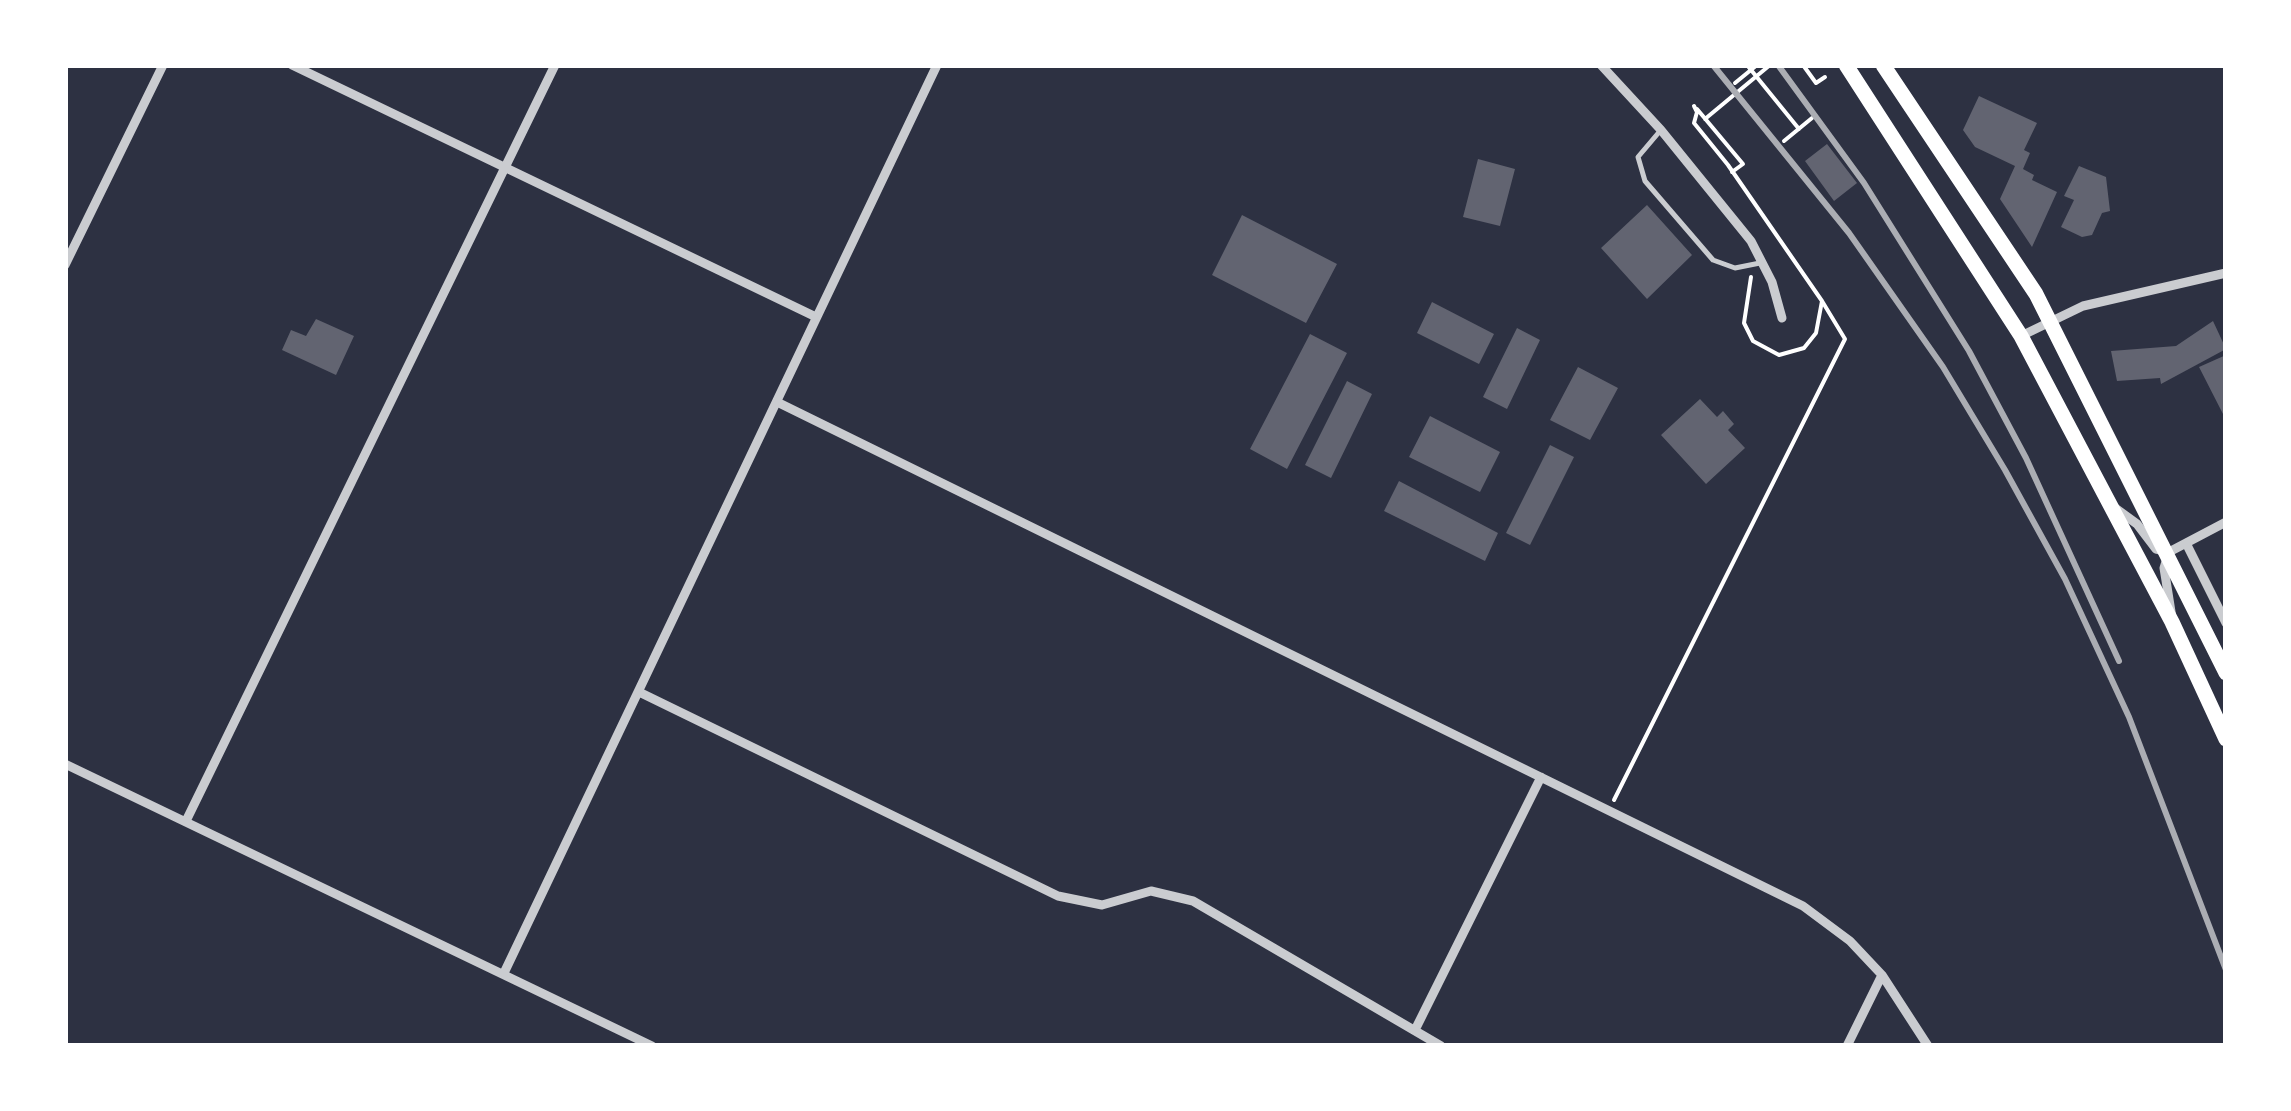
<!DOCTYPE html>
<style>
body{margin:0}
#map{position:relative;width:2291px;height:1111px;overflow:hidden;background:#2d3142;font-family:"Fira Sans Condensed",sans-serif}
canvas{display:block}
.frame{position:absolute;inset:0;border:68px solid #fff;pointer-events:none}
</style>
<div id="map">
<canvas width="2291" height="1111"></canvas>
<div class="frame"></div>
</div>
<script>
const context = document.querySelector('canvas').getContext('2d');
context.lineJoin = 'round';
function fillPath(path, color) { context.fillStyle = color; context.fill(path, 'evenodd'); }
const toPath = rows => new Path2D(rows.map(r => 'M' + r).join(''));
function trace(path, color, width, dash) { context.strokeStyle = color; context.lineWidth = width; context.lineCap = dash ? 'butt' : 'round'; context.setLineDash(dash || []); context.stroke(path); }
const building = toPath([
 [1979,96,2037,123,2024,150,2030,153,2023,169,2034,175,2032,180,2057,192,2032,247,2000,199,2015,166,1975,147,1963,130],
 [1827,144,1857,183,1834,201,1805,161],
 [1478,159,1515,169,1500,226,1463,217],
 [2079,166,2106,177,2110,211,2102,213,2092,235,2082,237,2061,227,2074,200,2064,196],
 [1647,205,1692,255,1647,299,1601,248],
 [1242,215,1337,264,1306,323,1212,275],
 [1432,302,1494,334,1479,364,1417,333],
 [316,319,354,336,336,375,282,350,291,330,306,336],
 [2213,321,2226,349,2161,384,2160,378,2117,381,2111,351,2176,346],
 [1517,328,1540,340,1507,409,1483,397],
 [1310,334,1347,353,1287,469,1250,449],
 [2226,355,2226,412,2223,414,2199,367],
 [1578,367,1618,388,1590,440,1550,420],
 [1347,381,1372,394,1331,478,1305,465],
 [1700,399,1717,417,1723,411,1734,424,1728,430,1745,448,1706,484,1661,435],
 [1430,416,1500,452,1480,492,1409,457],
 [1550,445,1574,457,1530,545,1506,533],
 [1399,481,1498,533,1485,561,1384,511]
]);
const path = toPath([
 [1747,65,1799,129],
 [1803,65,1816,83,1825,77],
 [1735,83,1757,65],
 [1694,106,1697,112,1694,123,1728,165,1822,301,1816,333,1804,348,1779,355,1753,341,1744,323,1751,277],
 [1697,109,1743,164,1732,172],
 [1705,119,1770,65],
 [1784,141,1812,118],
 [1614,800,1845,339,1822,301]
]);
const service = toPath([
 [1660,131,1638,157,1645,181,1713,260,1735,268,1760,263]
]);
const minor = toPath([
 [292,65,816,317],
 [1601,65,1661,130,1751,241,1772,282,1782,318],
 [65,265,163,65],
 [2021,336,2083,306,2226,273],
 [777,402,1803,906,1850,941,1882,975,1928,1046],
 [2115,508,2137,524,2156,549,2169,552,2226,522],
 [2186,543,2226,623],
 [2168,555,2164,568,2172,618],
 [639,692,1058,896,1102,905,1151,891,1193,901,1441,1046],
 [65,764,652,1046],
 [186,821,555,65],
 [504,973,937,65],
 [1415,1030,1541,777],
 [1847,1046,1882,975]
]);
const primary = toPath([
 [1846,65,2021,336,2172,622,2226,739],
 [1883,65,2036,294,2226,673]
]);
const rail = toPath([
 [1713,65,1849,233,1943,367,2005,470,2065,579,2129,717,2226,970],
 [1778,65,1864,183,1969,351,2026,458,2119,661]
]);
fillPath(building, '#626471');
trace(path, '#fff', 4);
trace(service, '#caccd0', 5);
trace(minor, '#caccd0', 9);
trace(primary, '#fff', 15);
trace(rail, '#abadb3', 6);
</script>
